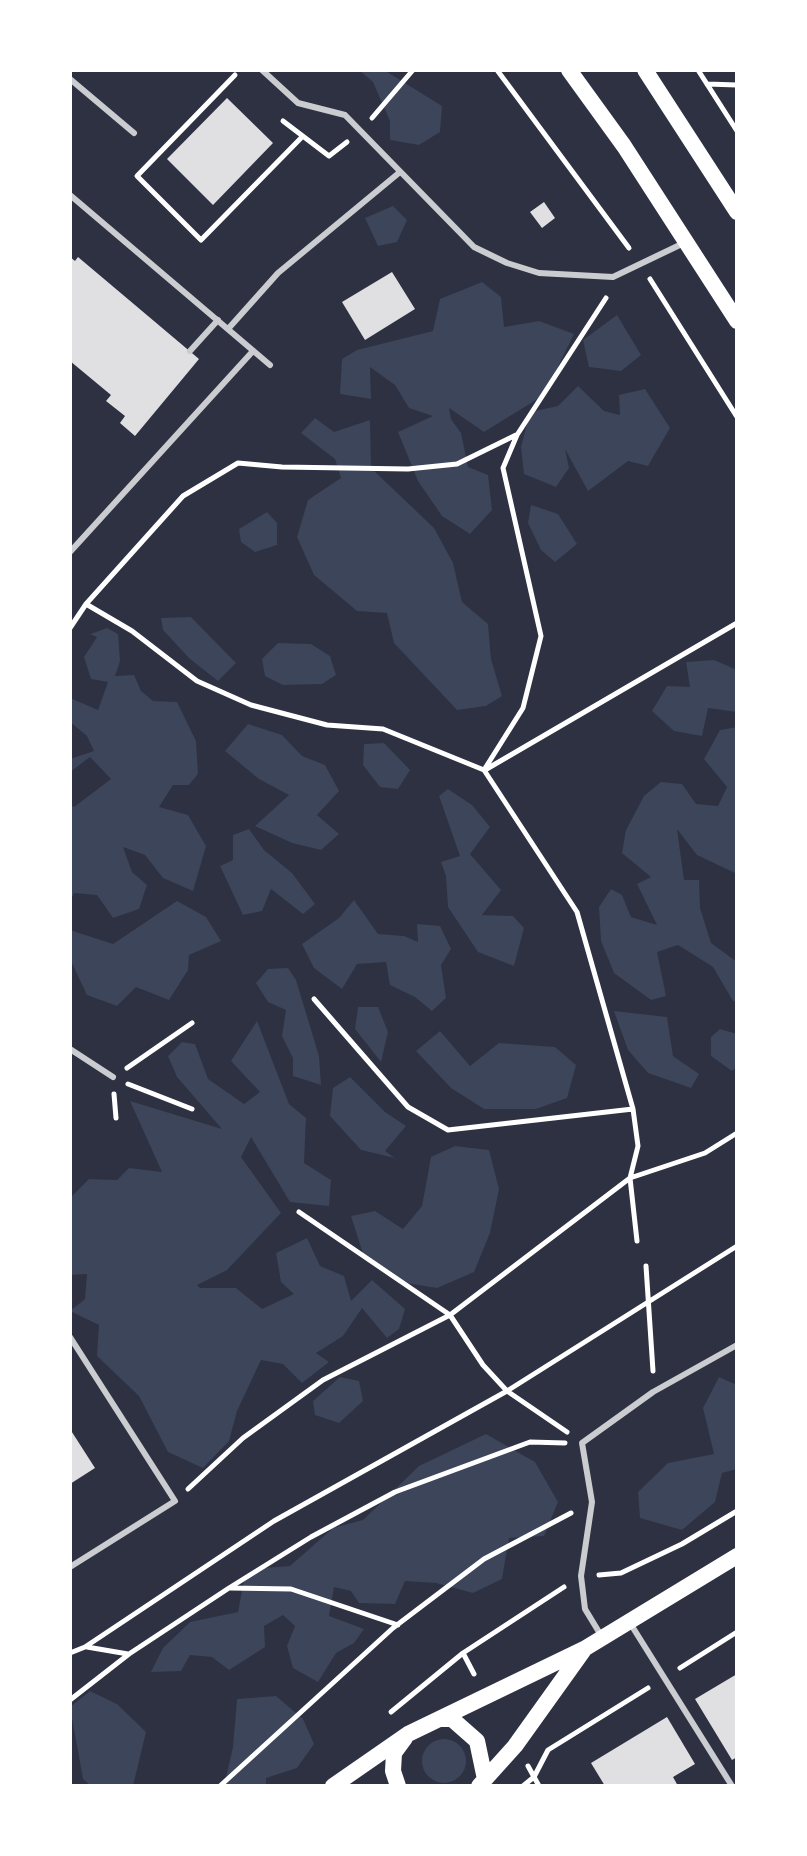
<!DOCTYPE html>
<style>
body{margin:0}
#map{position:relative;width:807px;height:1856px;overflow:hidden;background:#2d3142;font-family:Commissioner,sans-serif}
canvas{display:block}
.frame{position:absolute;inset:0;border:72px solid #fff;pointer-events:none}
</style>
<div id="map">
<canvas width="807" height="1856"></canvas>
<div class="frame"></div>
</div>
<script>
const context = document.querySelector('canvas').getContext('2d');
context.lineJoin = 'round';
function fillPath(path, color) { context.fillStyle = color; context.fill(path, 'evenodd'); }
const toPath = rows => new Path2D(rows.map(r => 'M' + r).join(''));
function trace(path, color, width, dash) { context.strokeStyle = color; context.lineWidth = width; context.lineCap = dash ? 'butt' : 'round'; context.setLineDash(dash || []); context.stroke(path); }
const green = toPath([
 [359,70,384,70,442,106,440,132,419,145,390,140,390,121,373,82],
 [393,206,407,220,397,242,378,246,365,218],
 [482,282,501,297,504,327,539,321,574,334,544,395,484,432,449,408,451,419,461,433,468,467,488,475,492,510,470,534,442,516,418,481,398,432,433,416,409,408,395,385,370,367,371,399,340,394,342,359,357,350,433,331,440,299],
 [617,315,641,355,621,371,589,367,583,340],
 [578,386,604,411,620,415,619,395,645,389,670,428,648,466,628,461,588,491,565,449,569,468,556,487,524,474,521,447,530,412,558,406],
 [315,418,334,432,370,420,371,468,434,528,453,563,462,602,488,624,491,659,502,696,486,706,457,710,394,643,387,613,357,611,314,575,297,537,308,500,341,478,335,459,301,433],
 [531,505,558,514,577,544,555,562,541,550,528,523],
 [267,512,277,523,277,545,255,552,241,542,239,529],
 [191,617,236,663,218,681,190,659,163,630,161,618],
 [107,628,118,634,120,661,115,676,134,675,141,691,153,701,177,702,196,741,198,774,189,785,173,785,159,807,188,815,206,846,193,891,163,878,145,855,123,847,132,872,147,885,139,909,113,918,97,895,74,893,70,902,70,805,74,807,111,779,90,757,70,772,70,759,94,751,87,736,70,722,70,698,98,710,108,682,91,679,84,657,97,637,90,634,80,638],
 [278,643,311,644,330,656,336,675,322,684,283,685,265,676,262,659],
 [714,660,737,670,737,712,708,708,702,736,674,731,652,711,667,686,690,687,686,662],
 [248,724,282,735,302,756,325,765,339,791,317,815,339,834,321,850,292,843,255,826,289,795,259,779,225,751],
 [737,727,737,874,697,855,677,829,684,880,699,880,700,908,711,943,737,962,737,1002,733,1001,713,967,678,945,657,952,666,996,651,1000,614,973,601,941,599,907,611,889,622,895,631,917,657,925,637,884,651,877,622,853,626,830,644,796,661,782,682,784,696,804,718,806,727,787,704,759,720,730],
 [384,743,410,770,398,789,380,787,363,765,364,744],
 [448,789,472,805,490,827,470,854,501,890,482,915,513,916,524,928,514,966,478,952,448,907,446,876,441,862,460,856,439,796],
 [249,829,264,850,292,873,315,904,303,914,271,889,262,911,243,915,220,866,233,860,233,835],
 [354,900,378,934,404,936,418,942,417,924,440,926,451,949,441,965,446,998,432,1011,415,997,390,985,386,962,357,964,342,989,314,968,302,944,339,918],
 [177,901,206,917,221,941,189,955,188,970,169,1000,136,987,117,1006,87,995,70,959,70,930,113,944],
 [288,968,296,980,319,1056,321,1085,293,1076,293,1058,282,1036,286,1010,268,1002,256,983,268,969],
 [358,1007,378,1007,388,1032,381,1062,355,1029],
 [614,1011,667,1017,673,1056,699,1074,691,1088,648,1073,628,1050],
 [257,1021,289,1104,306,1118,304,1163,331,1180,329,1206,290,1202,251,1137,241,1157,281,1213,227,1270,197,1285,200,1288,236,1288,262,1309,294,1294,281,1282,276,1253,307,1238,320,1266,344,1276,351,1301,372,1280,405,1309,399,1329,387,1338,362,1308,343,1336,316,1353,329,1362,302,1383,283,1364,261,1360,237,1411,229,1441,203,1468,168,1452,139,1396,97,1356,99,1325,70,1311,85,1299,87,1274,70,1275,70,1198,89,1179,117,1180,129,1168,162,1172,130,1101,222,1129,177,1077,168,1056,182,1042,195,1044,208,1079,244,1104,260,1092,231,1061],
 [720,1029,737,1034,737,1067,732,1071,711,1056,711,1037],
 [440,1031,470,1066,499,1043,555,1047,576,1065,567,1098,536,1109,484,1109,451,1088,416,1051],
 [350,1077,385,1112,406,1126,385,1151,395,1158,361,1150,330,1116,333,1088],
 [455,1146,489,1150,499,1189,490,1233,474,1272,437,1288,406,1283,365,1260,351,1216,375,1211,403,1229,422,1206,431,1157],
 [340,1377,359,1381,363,1401,339,1423,315,1415,313,1401],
 [719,1377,737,1385,737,1469,722,1473,715,1502,682,1530,640,1518,638,1492,668,1463,714,1454,703,1408],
 [486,1434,535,1462,558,1502,544,1536,509,1538,502,1579,473,1593,436,1583,405,1581,395,1604,359,1603,351,1591,334,1587,329,1616,364,1629,354,1643,336,1653,318,1682,293,1668,287,1646,295,1626,283,1615,264,1626,265,1647,229,1670,212,1657,190,1655,181,1671,151,1672,163,1648,190,1622,238,1612,244,1580,263,1568,290,1566,333,1528,363,1520,419,1466],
 [90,1691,117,1704,146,1732,133,1786,91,1786,83,1779,70,1707],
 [276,1696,303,1719,314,1744,297,1768,266,1778,266,1786,224,1786,233,1747,237,1699],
 '422 1761a22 22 0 1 1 44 0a22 22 0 1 1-44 0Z'
]);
const building = toPath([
 [227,98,273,143,213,205,167,159],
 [544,202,555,218,542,228,530,212],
 [70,257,75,261,78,257,199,359,135,436,120,423,125,416,106,401,111,395,70,361],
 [392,272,415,309,365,340,342,302],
 [70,1429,95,1468,70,1484],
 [737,1674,737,1757,732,1760,695,1699],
 [667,1717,695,1764,673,1777,678,1786,605,1786,591,1763]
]);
const path = toPath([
 [497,70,629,248],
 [698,70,737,131],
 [235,75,137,176,201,240,301,138],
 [707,84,737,85],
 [372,118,413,70],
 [283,121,329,156,347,142],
 [650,279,737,417],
 [86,604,132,631,197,681,251,705,327,725,383,729,484,770,577,912,633,1109,638,1146,630,1178,637,1241],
 [70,628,86,604,183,496,238,463,282,467,408,469,457,464,516,435],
 [484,770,523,708,541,636,503,468,517,435,606,298],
 [485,770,737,623],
 [314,999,408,1107,448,1130,633,1109],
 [127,1068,192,1023],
 [128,1084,192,1109],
 [114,1094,116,1118],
 [299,1212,450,1315,483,1365,507,1391,567,1432],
 [646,1266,653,1371],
 [188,1489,243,1438,323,1380,450,1315,630,1178,705,1153,737,1133],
 [599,1575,621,1573,682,1544,737,1511],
 [230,1588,291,1589,398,1625],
 [87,1647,128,1654],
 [70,1653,85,1647,274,1521,507,1391,737,1246],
 [463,1653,474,1674],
 [680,1668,737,1632],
 [70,1700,129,1654,229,1588,311,1537,395,1492,530,1442,565,1443],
 [391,1712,463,1653,564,1587],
 [528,1766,539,1786],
 [220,1786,393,1628,484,1559,571,1513],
 [523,1786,534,1777,548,1750,648,1688]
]);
const service = toPath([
 [262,70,298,103,345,115,474,247,507,263,539,273,613,277,686,242],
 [70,79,134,133],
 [70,195,270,365],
 [228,329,278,273,400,172],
 [190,351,218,320],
 [70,552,253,351],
 [70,1049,113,1077],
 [70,1337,175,1501,70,1567],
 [630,1623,732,1786],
 [602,1637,585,1609,581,1576,592,1502,582,1443,653,1392,737,1345]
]);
const secondary = toPath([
 [569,70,624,146,737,321],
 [645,70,737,212],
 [439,1719,452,1719,477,1741,485,1779],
 [333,1786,408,1734,584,1649,737,1556],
 [398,1786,393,1771,394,1753,405,1738],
 [479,1786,515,1746,583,1651]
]);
fillPath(green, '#3c4559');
fillPath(building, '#e0e0e3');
trace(path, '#fff', 5);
trace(service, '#caccd0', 6);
trace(secondary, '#fff', 16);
</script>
